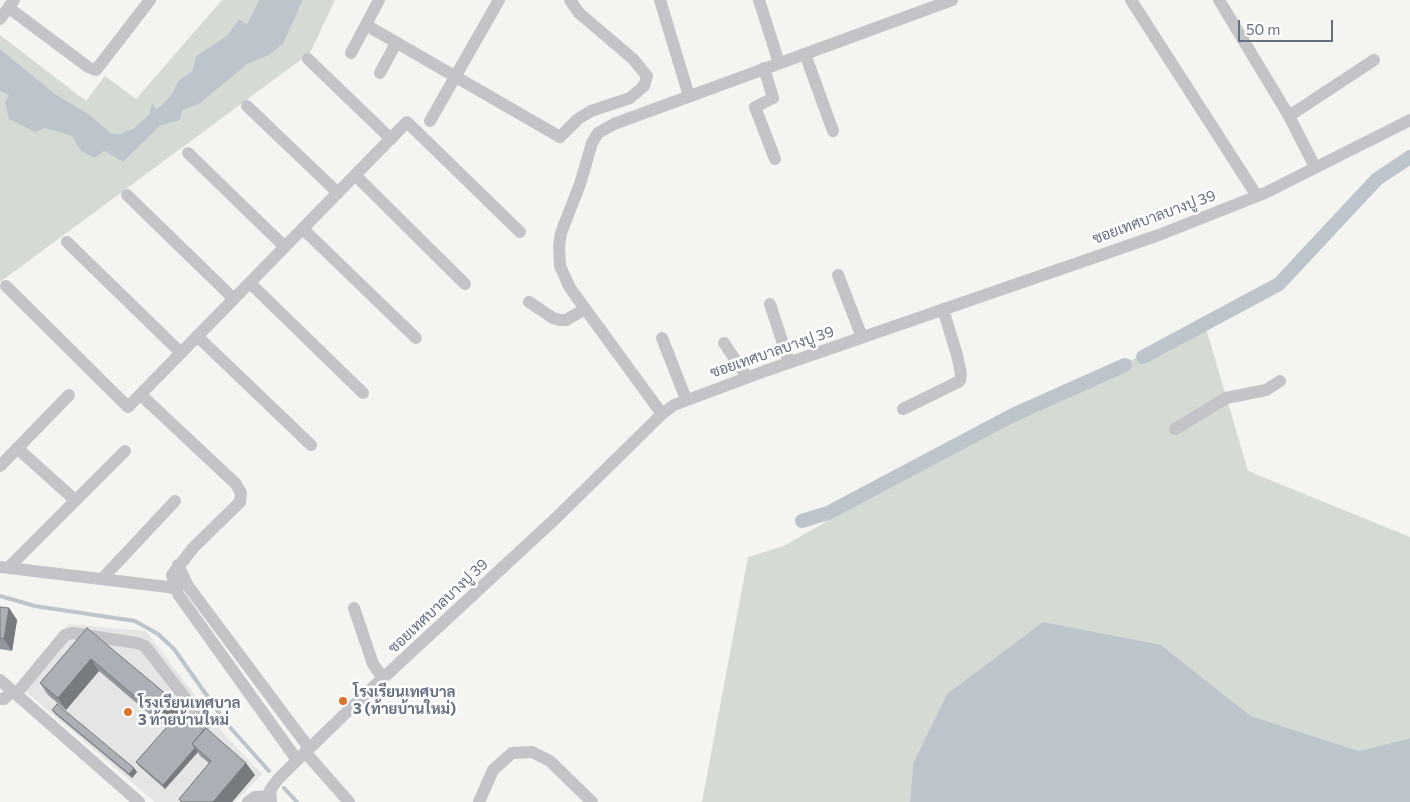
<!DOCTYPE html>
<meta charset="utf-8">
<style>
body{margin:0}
#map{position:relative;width:1410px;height:802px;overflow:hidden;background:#f4f4f0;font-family:Commissioner,sans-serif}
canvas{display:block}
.scale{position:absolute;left:1238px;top:20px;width:95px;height:22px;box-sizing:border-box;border:2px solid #646f81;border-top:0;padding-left:6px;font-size:15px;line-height:18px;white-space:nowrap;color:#646f81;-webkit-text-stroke:4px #fff;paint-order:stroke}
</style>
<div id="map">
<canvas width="1410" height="802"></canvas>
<div class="scale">50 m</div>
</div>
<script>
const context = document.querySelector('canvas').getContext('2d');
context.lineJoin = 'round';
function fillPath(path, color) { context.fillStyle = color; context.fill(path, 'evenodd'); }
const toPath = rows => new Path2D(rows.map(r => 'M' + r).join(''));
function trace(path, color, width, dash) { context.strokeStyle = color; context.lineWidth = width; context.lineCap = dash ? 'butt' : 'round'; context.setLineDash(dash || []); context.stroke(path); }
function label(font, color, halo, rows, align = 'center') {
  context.font = font + ' Commissioner,Sarabun,sans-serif'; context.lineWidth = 5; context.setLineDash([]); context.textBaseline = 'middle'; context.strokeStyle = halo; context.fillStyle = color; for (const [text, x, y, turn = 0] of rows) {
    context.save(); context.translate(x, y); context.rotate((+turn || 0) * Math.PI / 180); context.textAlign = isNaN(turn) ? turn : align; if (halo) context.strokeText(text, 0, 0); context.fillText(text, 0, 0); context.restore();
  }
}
const built = toPath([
 [68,624,146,631,226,736,262,774,235,802,155,802,17,684]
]);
const green = toPath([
 [222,0,259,0,247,24,239,21,226,36,196,56,192,71,178,81,172,94,161,106,156,109,152,103,149,114,134,128,120,134,111,133,90,115,54,93,0,49,0,35,86,101,105,76,136,99],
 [303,0,335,0,310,53,0,282,0,91,10,95,45,128,73,136,81,151,104,151,123,162,160,126,180,120,183,110,199,104,247,63,269,55,283,44],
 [1205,325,1248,471,1410,537,1410,738,1359,751,1251,716,1161,645,913,764,910,802,702,802,748,557,784,546,986,429]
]);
const water = toPath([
 [259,0,303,0,283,44,269,55,247,64,199,104,183,110,180,120,160,126,123,162,104,151,95,158,81,151,72,136,45,128,35,132,9,119,5,102,9,95,0,91,0,49,54,93,90,115,111,133,120,134,134,128,149,114,152,103,156,109,161,106,172,94,178,81,192,71,196,56,226,36,239,20,247,24],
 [1043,622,1161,645,1251,716,1359,751,1410,738,1410,802,910,802,913,764,947,694]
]);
const stream = toPath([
 [0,596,35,606,135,621,158,634,174,649,227,724,269,771],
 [284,788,297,802]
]);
const canal = toPath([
 [1143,357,1279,284,1377,179,1410,157],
 [802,521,828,513,1013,415,1125,365]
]);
const minor = toPath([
 [660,0,689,96],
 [759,0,779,63],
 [1131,0,1257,196],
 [1219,0,1289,116,1315,167],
 [9,8,88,67,96,70,150,0],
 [0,19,14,0],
 [366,25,560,137,578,119,591,111,630,98,644,86,647,76,633,59,579,13,570,0],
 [351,53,379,0],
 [805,54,833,131],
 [308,59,391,139],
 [764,68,773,98,755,107,775,159],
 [380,73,396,43],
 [247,106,338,193],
 [1289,116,1374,60],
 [430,121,499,0],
 [188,153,285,247],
 [355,175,465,284],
 [127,195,234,299],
 [303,229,416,338],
 [67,242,181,353],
 [838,275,862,337],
 [250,283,363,393],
 [6,286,128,407,407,122,520,232],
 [529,302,553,318,560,320,566,320,585,309],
 [770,304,789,362],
 [197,336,311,445],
 [662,338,686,399],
 [724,343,747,377],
 [141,395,236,484,241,493,240,502,193,548,172,575,178,594,297,760],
 [903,409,960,381,961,374,957,355,943,309],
 [662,414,570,288,560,266,559,246,561,233,580,184,592,143,598,133,614,124,952,0],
 [1175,429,1226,398,1266,390,1280,381],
 [17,448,75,500],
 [0,466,69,395],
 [178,565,188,586,309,748],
 [0,567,176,588],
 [8,568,125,451],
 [102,579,175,501],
 [354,608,373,664,383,678],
 [0,680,139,802],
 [16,694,65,635,72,633,137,643,145,646,205,724],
 [0,699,4,699,12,691],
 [305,752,349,802],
 [248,802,255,797,270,796],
 [271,802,270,790,279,778,355,704,555,519,662,414,674,405,765,371,1159,235,1265,193,1410,120],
 [479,802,493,770,512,753,532,752,550,761,592,802]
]);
const wall = toPath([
 [0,607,9,608,17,620,12,651,0,649],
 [87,628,173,700,181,711,255,775,232,802,181,802,179,799,209,763,200,756,198,752,165,789,139,766,136,762,166,728,99,671,66,710,48,695,40,683],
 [52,710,134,768,137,772,132,778,55,714]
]);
const shadedWall = toPath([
 [9,608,17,620,12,651,4,639],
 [91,659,99,671,66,710,58,698],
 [173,700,182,712,167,729,159,717],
 [195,748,198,752,165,789,163,785],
 [246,763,255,775,232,802,213,802],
 [134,768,137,772,132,778,129,774]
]);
const building = toPath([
 [0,607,9,608,4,639,0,638,0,607],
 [87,628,173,700,159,717,91,659,58,698,40,683,87,628],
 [57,704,134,768,129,774,52,710,57,704],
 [181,711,204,730,192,744,195,748,163,785,136,762,181,711],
 [206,728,246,763,213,802,182,802,179,799,211,761,192,744,206,728]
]);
const markers = [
 [343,701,5,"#dd7127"],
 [128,712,5,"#dd7127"]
];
const streetNames = [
 ["ซอยเทศบาลบางปู 39",1154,217,-20],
 ["ซอยเทศบาลบางปู 39",772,352,-19],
 ["ซอยเทศบาลบางปู 39",438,606,-43]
];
const poiNames = [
 ["โรงเรียนเทศบาล",353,692],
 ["3 (ท้ายบ้านใหม่)",353,709],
 ["โรงเรียนเทศบาล",138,703],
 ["3 ท้ายบ้านใหม่",138,720]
];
fillPath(built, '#e4e5e4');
fillPath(green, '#d4dbd2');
fillPath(water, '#bdc5cc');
trace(stream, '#bdc5cc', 4);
trace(canal, '#bdc5cc', 14);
trace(minor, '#c2c4c8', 12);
fillPath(wall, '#92979d');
fillPath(shadedWall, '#777b7f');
fillPath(building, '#aab0b6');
trace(building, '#777b7f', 1);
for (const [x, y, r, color] of markers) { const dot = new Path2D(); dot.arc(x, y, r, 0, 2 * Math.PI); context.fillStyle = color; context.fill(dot); trace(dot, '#fff', 2); }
label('15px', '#646f81', '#fff', streetNames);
label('bold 15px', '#646f81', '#fff', poiNames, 'left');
</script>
